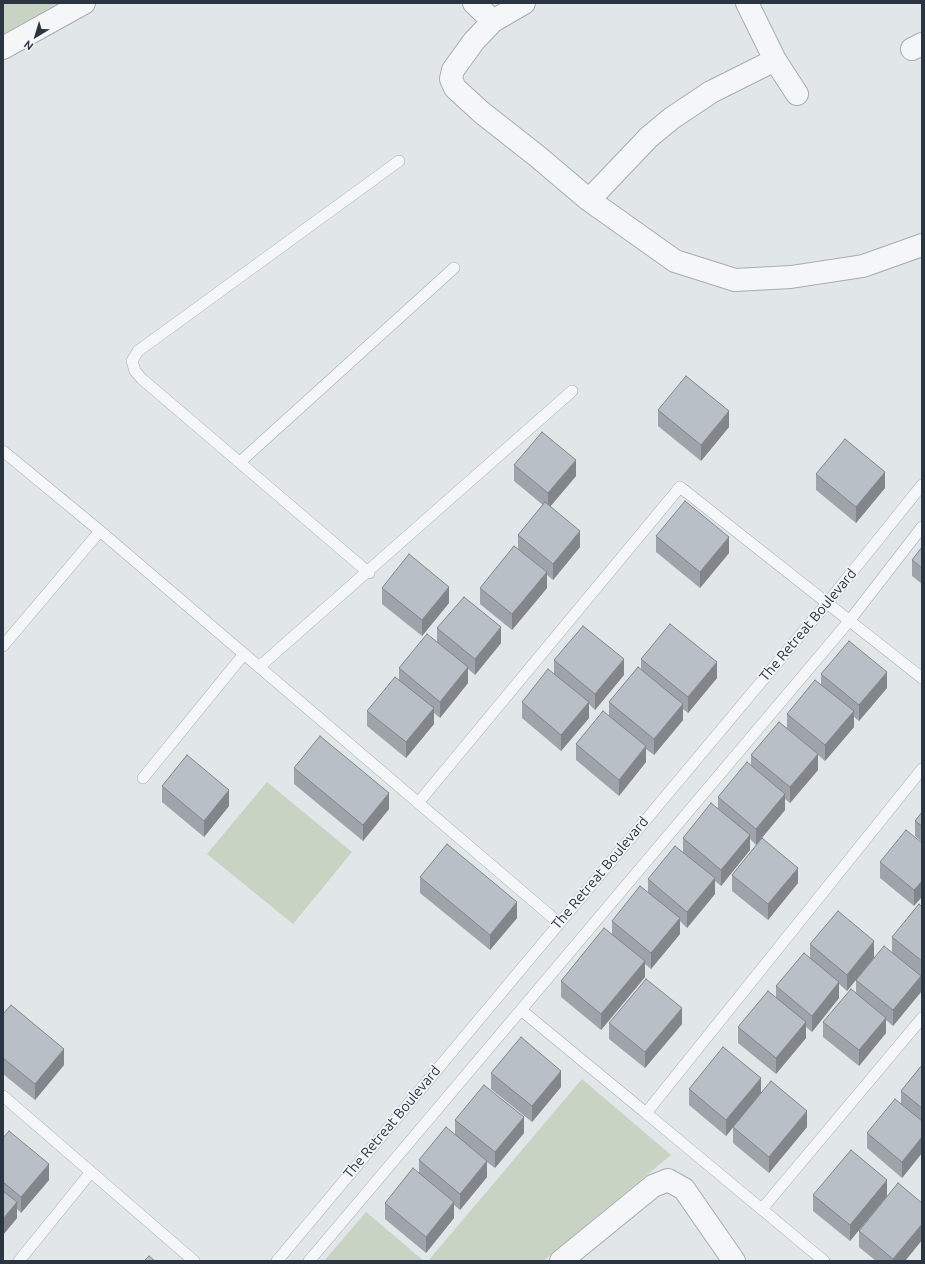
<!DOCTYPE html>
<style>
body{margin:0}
#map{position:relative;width:925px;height:1264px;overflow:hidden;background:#e1e6e9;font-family:Ubuntu,sans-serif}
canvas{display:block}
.frame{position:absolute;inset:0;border:4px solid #2a3541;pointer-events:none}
.north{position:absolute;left:16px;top:16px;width:40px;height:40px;-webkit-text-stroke:3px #f1f4f7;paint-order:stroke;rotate:218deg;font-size:11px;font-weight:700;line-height:16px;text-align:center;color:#2a3541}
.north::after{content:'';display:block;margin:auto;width:14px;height:18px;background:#2a3541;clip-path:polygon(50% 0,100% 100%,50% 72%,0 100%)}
</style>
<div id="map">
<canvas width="925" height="1264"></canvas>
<div class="frame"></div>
<div class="north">N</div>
</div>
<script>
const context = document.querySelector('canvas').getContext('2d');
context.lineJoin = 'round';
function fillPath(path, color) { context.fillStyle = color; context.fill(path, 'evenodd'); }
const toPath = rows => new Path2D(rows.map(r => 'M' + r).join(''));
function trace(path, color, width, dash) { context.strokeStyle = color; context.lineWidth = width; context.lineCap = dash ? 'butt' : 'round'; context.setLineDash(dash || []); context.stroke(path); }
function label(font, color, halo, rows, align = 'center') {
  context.font = font + ' Ubuntu,sans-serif'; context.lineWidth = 3.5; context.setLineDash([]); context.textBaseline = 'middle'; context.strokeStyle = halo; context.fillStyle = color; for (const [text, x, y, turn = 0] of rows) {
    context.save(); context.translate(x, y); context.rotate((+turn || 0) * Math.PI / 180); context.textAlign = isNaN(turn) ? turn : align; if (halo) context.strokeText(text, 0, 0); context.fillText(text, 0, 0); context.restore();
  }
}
const green = toPath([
 [3,3,64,3,3,37],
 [267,782,352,852,293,924,207,854],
 [582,1079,671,1155,543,1261,428,1261],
 [366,1212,424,1261,324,1261]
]);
const service = toPath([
 [3,451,100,531,559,923],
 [240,462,454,268],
 [369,573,142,379,135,371,132,361,138,351,399,161],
 [3,646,100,531],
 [259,667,572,391],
 [143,778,244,654],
 [418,803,680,487,922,678],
 [521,1010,646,1113],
 [3,1096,194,1261],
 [762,1209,922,1018],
 [19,1261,91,1172],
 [277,1261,828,602,922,485],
 [309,1261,850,620,922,527],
 [824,1261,646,1113,922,769]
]);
const minor = toPath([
 [474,3,493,21],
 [524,3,493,21,474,41,453,70,451,79,455,88,481,112,537,156,589,200,675,261,735,280,791,277,863,266,922,245],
 [747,3,775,60,797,94],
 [3,48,84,3],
 [912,49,922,44],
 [589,200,649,137,672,118,711,92,775,60],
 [561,1261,653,1186,668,1180,684,1189,734,1261]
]);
const wall = toPath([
 [658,410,729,427,701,461,658,426],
 [514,465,576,476,550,507,580,547,553,580,547,575,547,588,512,630,480,604,480,588,518,549,518,535,543,505,514,481],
 [816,474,885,488,856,523,816,490],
 [656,536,729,553,700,588,656,552],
 [922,547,922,584,912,576,912,560],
 [382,588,449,603,422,636,382,604],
 [437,628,501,643,475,675,468,669,468,683,440,718,434,713,434,724,406,758,367,726,367,711,399,679,399,668,437,642],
 [641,659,717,678,688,713,683,709,683,720,654,755,646,749,646,762,619,796,576,760,576,744,609,715,609,702,641,670],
 [554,660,624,675,595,710,589,704,589,718,561,751,522,718,522,702,554,674],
 [821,674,887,688,859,721,854,717,854,727,825,761,818,755,818,770,790,803,785,799,785,810,756,845,750,839,750,850,721,886,715,881,715,894,687,928,680,921,680,934,651,969,645,964,645,977,601,1030,561,997,561,981,612,934,612,921,648,892,648,879,683,852,683,838,718,808,718,797,751,766,751,755,787,728,787,714,821,684],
 [294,768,389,809,363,841,294,784],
 [162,786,229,806,204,837,162,802],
 [922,812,922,842,915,836,915,821],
 [922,843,914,906,880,878,880,862],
 [732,875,798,883,768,920,732,891],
 [420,877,517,918,490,950,420,893],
 [922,907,922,977,921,976,921,992,893,1026,886,1020,886,1033,859,1066,823,1037,823,1022,856,993,856,980,847,991,839,984,839,998,812,1032,806,1027,806,1038,776,1074,738,1043,738,1027,776,998,776,986,810,958,810,944,874,957,892,953,892,937],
 [3,1014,64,1065,35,1100,3,1074],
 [609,1023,682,1024,645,1068,609,1039],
 [922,1065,922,1153,902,1178,867,1148,867,1133,901,1104,901,1091],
 [491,1073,561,1087,532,1122,491,1089],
 [689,1089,761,1093,726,1136,689,1105],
 [455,1120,524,1133,495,1168,487,1162,487,1177,460,1210,454,1205,454,1218,426,1253,385,1219,385,1203,419,1173,419,1160,455,1135],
 [733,1127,807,1127,769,1173,733,1143],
 [3,1138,49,1180,21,1213,17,1209,17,1218,3,1235],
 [813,1195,887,1196,850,1241,813,1211],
 [922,1203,922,1240,905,1261,876,1261,859,1247,859,1231]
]);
const shadedWall = toPath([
 [729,411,729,427,701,461,701,445],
 [576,460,576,476,548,509,548,493],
 [885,472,885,488,856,523,856,507],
 [580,531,580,547,553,580,553,564],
 [729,537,729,553,700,588,700,572],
 [547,572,547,588,512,630,512,614],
 [449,587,449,603,422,636,422,620],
 [501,627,501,643,475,675,475,659],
 [624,659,624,675,595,710,595,694],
 [717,662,717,678,688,713,688,697],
 [468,667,468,683,440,718,440,702],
 [887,672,887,688,859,721,859,705],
 [589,702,589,718,561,751,561,735],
 [683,704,683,720,654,755,654,739],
 [434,708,434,724,406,758,406,742],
 [854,711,854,727,825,761,825,745],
 [646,746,646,762,619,796,619,780],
 [818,754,818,770,790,803,790,787],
 [229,790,229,806,204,837,204,821],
 [389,793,389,809,363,841,363,825],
 [785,794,785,810,756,845,756,829],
 [750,835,750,850,721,886,721,870],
 [798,868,798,883,768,920,768,904],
 [715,878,715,894,687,928,687,912],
 [922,881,922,897,914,906,914,890],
 [517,902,517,918,490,950,490,935],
 [680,918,680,934,651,969,651,953],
 [874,941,874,957,847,991,847,975],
 [645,961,645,977,601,1030,601,1014],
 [921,976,921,992,893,1026,893,1010],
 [839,982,839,998,812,1032,812,1016],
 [682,1008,682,1024,645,1068,645,1052],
 [886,1018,886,1033,859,1066,859,1050],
 [806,1022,806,1038,776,1074,776,1058],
 [64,1049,64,1065,35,1100,35,1084],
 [561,1071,561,1087,532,1122,532,1106],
 [761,1078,761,1093,726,1136,726,1120],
 [807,1111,807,1127,769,1173,769,1157],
 [524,1117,524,1133,495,1168,495,1152],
 [922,1137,922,1153,902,1178,902,1162],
 [487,1161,487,1177,460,1210,460,1194],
 [49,1164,49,1180,21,1213,21,1197],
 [887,1180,887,1196,850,1241,850,1225],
 [17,1202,17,1218,3,1235,3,1219],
 [454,1202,454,1218,426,1253,426,1237],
 [922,1224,922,1240,905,1261,893,1261,893,1259]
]);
const building = toPath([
 [686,376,729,411,701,445,658,410,686,376],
 [542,432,576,460,548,493,514,465,542,432],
 [845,439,885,472,856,507,816,474,845,439],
 [685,501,729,537,700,572,656,536,685,501],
 [545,502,580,531,553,564,518,535,545,502],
 [514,546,547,572,512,614,480,588,514,546],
 [922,547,922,568,912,560,922,547],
 [409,554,449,587,422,620,382,588,409,554],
 [464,597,501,627,475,659,437,628,464,597],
 [670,624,717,662,688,697,641,659,670,624],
 [583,626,624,659,595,694,554,660,583,626],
 [427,634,468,667,440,702,399,668,427,634],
 [849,641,887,672,859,705,821,674,849,641],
 [638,667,683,704,654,739,609,702,638,667],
 [548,669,589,702,561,735,522,702,548,669],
 [395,677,434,708,406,742,367,711,395,677],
 [815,680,854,711,825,745,787,714,815,680],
 [603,711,646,746,619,780,576,744,603,711],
 [779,722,818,754,790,787,751,755,779,722],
 [320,736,389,793,363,825,294,768,320,736],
 [187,755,229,790,204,821,162,786,187,755],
 [747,762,785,794,756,829,718,797,747,762],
 [711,803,750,835,721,870,683,838,711,803],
 [922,812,922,826,915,821,922,812],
 [906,830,922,843,922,881,914,890,880,862,906,830],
 [762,838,798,868,768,904,732,875,762,838],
 [447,844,517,902,490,935,420,877,447,844],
 [675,846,715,878,687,912,648,879,675,846],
 [640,886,680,918,651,953,612,921,640,886],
 [919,904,922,907,922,961,892,937,919,904],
 [838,911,874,941,847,975,810,944,838,911],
 [604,928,645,961,601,1014,561,981,604,928],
 [884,946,921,976,893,1010,856,980,884,946],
 [804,953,839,982,812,1016,776,986,804,953],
 [646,979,682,1008,645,1052,609,1023,646,979],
 [851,989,886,1018,859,1050,823,1022,851,989],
 [768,991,806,1022,776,1058,738,1027,768,991],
 [11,1005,64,1049,35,1084,3,1058,3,1014,11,1005],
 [521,1037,561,1071,532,1106,491,1073,521,1037],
 [723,1047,761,1078,726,1120,689,1089,723,1047],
 [922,1065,922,1108,901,1091,922,1065],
 [771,1081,807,1111,769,1157,733,1127,771,1081],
 [484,1085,524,1117,495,1152,455,1120,484,1085],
 [895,1099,922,1121,922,1137,902,1162,867,1133,895,1099],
 [446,1127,487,1161,460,1194,419,1160,446,1127],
 [9,1131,49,1164,21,1197,3,1182,3,1138,9,1131],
 [851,1150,887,1180,850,1225,813,1195,851,1150],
 [413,1168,454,1202,426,1237,385,1203,413,1168],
 [898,1183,922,1203,922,1224,893,1259,859,1231,898,1183],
 [3,1191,17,1202,3,1219,3,1191],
 [149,1256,155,1261,144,1261,149,1256]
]);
const streetNames = [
 ["The Retreat Boulevard",808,625,-50],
 ["The Retreat Boulevard",600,873,-50],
 ["The Retreat Boulevard",392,1122,-50]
];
fillPath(green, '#c9d3c3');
trace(service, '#a6adb3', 12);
trace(minor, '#a6adb3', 24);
trace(service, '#f4f6f8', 11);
trace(minor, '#f4f6f8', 22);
fillPath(wall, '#9fa4aa');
fillPath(shadedWall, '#82868b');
fillPath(building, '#b9bfc6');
trace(building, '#82868b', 1);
label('14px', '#2a3541', '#f1f4f7', streetNames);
</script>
